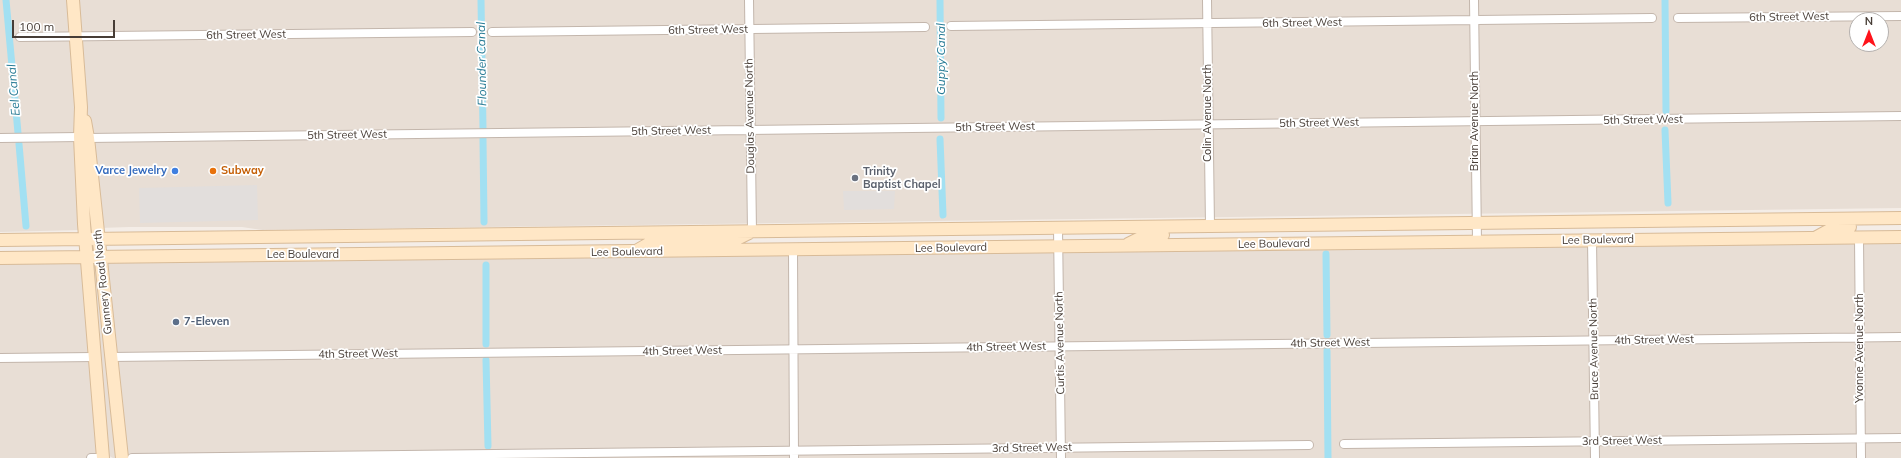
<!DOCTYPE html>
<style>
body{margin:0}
#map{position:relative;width:1901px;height:458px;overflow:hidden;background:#f4ede7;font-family:Mulish,sans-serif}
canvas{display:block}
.north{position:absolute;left:1849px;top:12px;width:40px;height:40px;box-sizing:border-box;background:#fff;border:1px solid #b5b1af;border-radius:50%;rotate:0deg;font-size:11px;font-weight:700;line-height:16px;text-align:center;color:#473d36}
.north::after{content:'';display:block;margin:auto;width:14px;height:18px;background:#ff131b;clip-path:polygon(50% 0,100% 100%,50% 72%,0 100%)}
.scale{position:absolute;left:12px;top:20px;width:103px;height:18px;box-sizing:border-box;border:2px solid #473d36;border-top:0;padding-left:5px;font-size:12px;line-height:14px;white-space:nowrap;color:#473d36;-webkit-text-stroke:3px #fff;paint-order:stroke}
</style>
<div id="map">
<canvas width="1901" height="458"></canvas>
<div class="north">N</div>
<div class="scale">100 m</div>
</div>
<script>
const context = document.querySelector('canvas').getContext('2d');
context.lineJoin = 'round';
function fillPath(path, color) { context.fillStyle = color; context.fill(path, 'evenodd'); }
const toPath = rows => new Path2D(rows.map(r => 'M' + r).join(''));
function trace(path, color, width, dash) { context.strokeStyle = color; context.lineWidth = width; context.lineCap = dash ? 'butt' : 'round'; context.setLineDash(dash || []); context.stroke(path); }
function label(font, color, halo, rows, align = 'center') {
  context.font = font + ' Mulish,sans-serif'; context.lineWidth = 3.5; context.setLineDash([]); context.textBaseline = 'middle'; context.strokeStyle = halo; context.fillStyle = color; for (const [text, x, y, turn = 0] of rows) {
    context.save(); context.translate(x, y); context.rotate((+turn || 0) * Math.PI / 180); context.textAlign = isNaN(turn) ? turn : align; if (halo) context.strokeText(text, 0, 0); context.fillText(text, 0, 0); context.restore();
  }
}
const residential = toPath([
 [0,0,69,0,78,103,81,230,0,232],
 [77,0,1901,0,1901,208,262,230,242,227,129,227,100,228,92,137,85,106],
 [1857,20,1881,20,1881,44,1857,44],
 [1901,241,1901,458,126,458,104,262],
 [84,262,99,458,0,458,0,263],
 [91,262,97,262,119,458,113,458,106,454]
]);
const parking = toPath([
 [257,185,258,220,140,223,139,188],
 [843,191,895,191,894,209,844,210]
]);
const canal = toPath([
 [6,0,18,133],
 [481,0,483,128],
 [940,0,941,118],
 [1665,0,1666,111],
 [1665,130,1668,203],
 [483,139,484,222],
 [940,139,943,215],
 [19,144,26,226],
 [1326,254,1327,335],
 [486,344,486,265],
 [1327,351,1328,458],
 [486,360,488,446]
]);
const street = toPath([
 [749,0,752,232],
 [1207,0,1210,226],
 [1474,0,1477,242],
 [1678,18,1901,16],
 [951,26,1652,18],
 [492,32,925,27],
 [20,37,472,32],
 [0,138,80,137],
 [88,138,1901,116],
 [1058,228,1061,458],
 [1859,238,1861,458],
 [1592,240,1595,458],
 [793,250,794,458],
 [110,357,1901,337],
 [0,358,95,357],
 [1344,444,1901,438],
 [91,458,103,458],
 [132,458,1309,445]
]);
const secondary = toPath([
 [73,0,81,107,80,137,84,224,103,458],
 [85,121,88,138,122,458],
 [1815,238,1835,227,1850,227],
 [0,240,1901,218],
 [1128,244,1144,236,1163,235],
 [636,251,650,243,735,240,749,233],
 [0,258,1901,237]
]);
const markers = [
 [175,171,4,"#3f7fe0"],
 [213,171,4,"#e8710a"],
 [855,178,4,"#6b7280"],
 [176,322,4,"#5c6f8a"]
];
const streetNames = [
 ["6th Street West",1789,17,-1],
 ["6th Street West",1302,23,-1],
 ["6th Street West",708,30,-1],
 ["6th Street West",246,35,-1],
 ["Colin Avenue North",1208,113,-90],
 ["Douglas Avenue North",750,116,-91],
 ["5th Street West",1643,120,-1],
 ["Brian Avenue North",1475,121,-90],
 ["5th Street West",1319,123,-1],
 ["5th Street West",995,127,-1],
 ["5th Street West",671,131,-1],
 ["5th Street West",347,135,-1],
 ["Lee Boulevard",1598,240,-1],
 ["Lee Boulevard",1274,244,-1],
 ["Lee Boulevard",951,248,-1],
 ["Lee Boulevard",627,252,-1],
 ["Lee Boulevard",303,255],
 ["Gunnery Road North",103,282,-96],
 ["4th Street West",1654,340,-1],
 ["Curtis Avenue North",1060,343,-91],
 ["4th Street West",1330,343,-1],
 ["4th Street West",1006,347,-1],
 ["Yvonne Avenue North",1860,348,-90],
 ["Bruce Avenue North",1594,349,-91],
 ["4th Street West",682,351,-1],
 ["4th Street West",358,354,-1],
 ["3rd Street West",1622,441,-1],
 ["3rd Street West",1032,448,-1]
];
const shopNames = [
 ["Varce Jewelry",167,171]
];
const foodNames = [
 ["Subway",221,171]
];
const worshipNames = [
 ["Trinity",863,172],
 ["Baptist Chapel",863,185]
];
const serviceNames = [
 ["7-Eleven",184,322]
];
const waterNames = [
 ["Guppy Canal",941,59,-90],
 ["Flounder Canal",482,64,-91],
 ["Eel Canal",14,90,-95]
];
fillPath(residential, '#e8ded5');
fillPath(parking, '#e2dedc');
trace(canal, '#a2e0f2', 7);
trace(street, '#c3b6ac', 10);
trace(secondary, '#d8bb98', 14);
trace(street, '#fff', 8);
trace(secondary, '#ffe7c6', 12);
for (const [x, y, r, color] of markers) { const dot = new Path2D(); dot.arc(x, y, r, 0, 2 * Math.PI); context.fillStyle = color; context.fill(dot); trace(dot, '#fff', 1.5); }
label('11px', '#473d36', '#fff', streetNames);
label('bold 11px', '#366cbe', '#fff', shopNames, 'right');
label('bold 11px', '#c56008', '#fff', foodNames, 'left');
label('bold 11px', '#5b616d', '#fff', worshipNames, 'left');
label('bold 11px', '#4e5e75', '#fff', serviceNames, 'left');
label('italic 12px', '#277b95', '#fff', waterNames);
</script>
